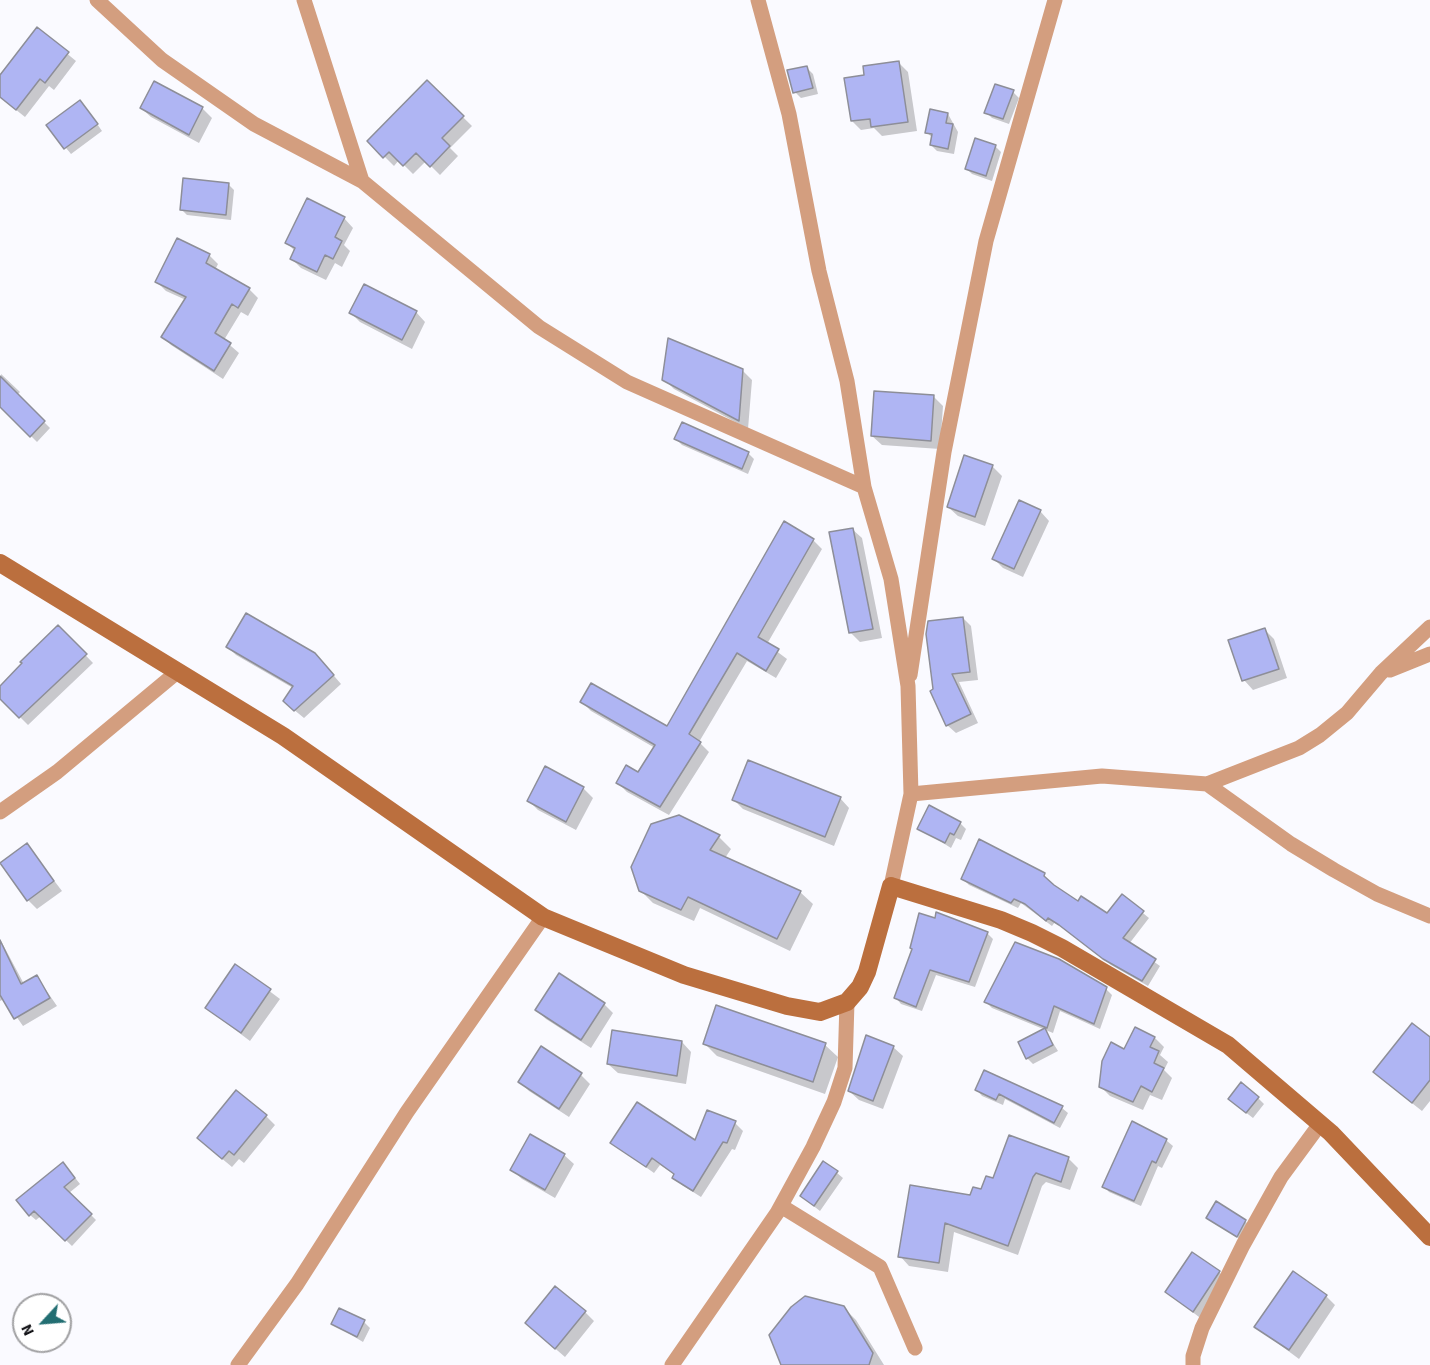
<!DOCTYPE html>
<style>
body{margin:0}
#map{position:relative;width:1430px;height:1365px;overflow:hidden;background:#fafaff;font-family:"Source Sans 3",sans-serif}
canvas{display:block}
.north{position:absolute;left:12px;top:1293px;width:60px;height:60px;box-sizing:border-box;background:#fff;border:2px solid #a1a1a3;border-radius:50%;rotate:244deg;font-size:16px;font-weight:700;line-height:24px;text-align:center;color:#141418}
.north::after{content:'';display:block;margin:auto;width:21px;height:27px;background:#226e72;clip-path:polygon(50% 0,100% 100%,50% 72%,0 100%)}
</style>
<div id="map">
<canvas width="1430" height="1365"></canvas>
<div class="north">N</div>
</div>
<script>
const context = document.querySelector('canvas').getContext('2d');
context.lineJoin = 'round';
function fillPath(path, color) { context.fillStyle = color; context.fill(path, 'evenodd'); }
const toPath = rows => new Path2D(rows.map(r => 'M' + r).join(''));
function trace(path, color, width, dash) { context.strokeStyle = color; context.lineWidth = width; context.lineCap = dash ? 'butt' : 'round'; context.setLineDash(dash || []); context.stroke(path); }
const shadow = toPath([
 [37,29,76,61,54,90,49,86,25,117,0,97,0,74],
 [899,63,908,72,917,131,882,136,874,128,861,130,852,121,866,76],
 [807,68,813,74,818,94,801,98,795,92],
 [427,82,472,126,450,148,458,156,440,175,426,161,413,174,399,160,394,166,369,141],
 [155,83,202,108,212,118,199,143,151,117,141,108],
 [1013,92,1019,98,1009,124,992,118,986,112],
 [86,108,102,131,71,154,48,126],
 [948,114,958,132,954,154,937,151,931,145,933,138,927,133],
 [995,146,1001,152,992,181,972,174,966,168],
 [228,184,234,190,231,220,187,215,181,209],
 [344,218,353,228,344,245,350,251,342,267,335,263,326,280,301,268,292,259,295,251,286,242],
 [209,255,218,264,215,270,249,289,258,298,248,316,241,312,224,340,239,353,223,379,171,345,163,337,186,300,166,291,157,282],
 [416,312,425,322,412,349,360,322,351,313],
 [743,371,752,380,748,429,674,389,664,379],
 [1,374,20,392,17,395,50,428,37,442,2,407],
 [934,397,943,406,940,449,882,445,872,436],
 [676,439,748,453,754,459,748,474,682,445],
 [965,457,993,467,1002,476,985,526,958,516,948,507],
 [1040,511,1049,521,1023,577,1003,568,994,559],
 [852,529,862,538,882,638,860,642,850,632],
 [813,540,822,549,767,644,787,659,776,678,747,661,699,742,709,752,669,815,627,792,618,783,638,774,655,748,591,711,582,702,667,728],
 [963,618,971,626,978,680,959,682,978,723,956,733,947,725,932,692],
 [58,627,93,663,28,725,0,697,0,688],
 [1265,630,1274,639,1287,678,1253,690,1244,680],
 [228,647,323,663,341,684,304,718,293,709,293,688,236,655],
 [546,768,583,788,593,798,576,830,538,810,529,801],
 [840,798,849,808,834,846,743,809,734,800],
 [679,816,719,837,731,849,725,858,800,892,813,904,790,951,700,908,694,921,653,903,640,890],
 [960,823,966,829,961,840,956,838,951,848,919,828],
 [27,845,62,891,37,909,28,900],
 [1044,875,1049,882,1078,903,1107,915,1122,896,1149,918,1129,944,1160,966,1148,986,1111,965,1055,922,1052,926,1021,903,1018,908,969,885,963,879],
 [987,933,993,939,975,987,936,975,922,1011,901,1004,896,998,914,950],
 [0,939,24,984,37,977,57,1006,23,1026,4,999,0,1001],
 [236,966,280,999,250,1041,206,1008],
 [1106,989,1112,995,1100,1029,1060,1011,1053,1033,992,1008,986,1002],
 [604,1004,613,1013,591,1048,546,1019,537,1010],
 [1135,1029,1155,1038,1164,1047,1160,1055,1168,1062,1164,1070,1172,1078,1162,1100,1150,1095,1143,1110,1110,1096,1100,1086,1125,1051],
 [1045,1030,1058,1051,1033,1064,1027,1058],
 [1430,1039,1430,1101,1422,1111,1384,1081],
 [682,1042,691,1052,686,1084,618,1073,608,1064],
 [704,1043,825,1045,838,1057,825,1094,717,1056],
 [893,1047,903,1056,883,1109,859,1100,849,1091],
 [541,1049,581,1075,590,1084,569,1117,529,1091,520,1082],
 [985,1072,1062,1108,1068,1113,1060,1128,1005,1099,1003,1105,982,1096,977,1090],
 [1258,1098,1264,1104,1253,1118,1236,1105],
 [266,1116,275,1125,244,1163,239,1159,232,1167,208,1147],
 [735,1123,743,1131,735,1150,732,1149,701,1197,682,1185,675,1175,660,1165,654,1173,612,1143,696,1142],
 [1133,1123,1167,1141,1173,1146,1162,1168,1158,1166,1141,1206,1109,1192,1104,1186],
 [564,1155,574,1164,555,1198,522,1179,512,1170],
 [1068,1158,1078,1168,1070,1190,1046,1182,1042,1186,1018,1255,954,1232,948,1272,909,1266,900,1256,994,1180],
 [69,1170,80,1184,69,1193,96,1220,72,1246,41,1216,36,1220,30,1215],
 [837,1173,843,1178,820,1211,807,1201],
 [1208,1218,1245,1221,1251,1227,1243,1241],
 [1219,1272,1228,1281,1203,1320,1166,1292],
 [1326,1296,1335,1305,1299,1359,1256,1327],
 [843,1307,856,1320,884,1365,782,1365],
 [585,1312,594,1321,565,1357,536,1332],
 [364,1322,370,1328,363,1342,333,1324]
]);
const building = toPath([
 [37,27,69,52,45,83,40,79,16,110,0,97,0,75,37,27],
 [899,61,908,122,871,127,870,119,851,121,844,78,864,75,863,66,899,61],
 [807,66,813,88,793,93,787,70,807,66],
 [427,80,464,116,442,138,450,146,430,167,416,153,403,166,389,152,383,158,367,141,427,80],
 [154,81,203,107,189,135,140,108,154,81],
 [995,84,1014,90,1003,119,984,113,995,84],
 [80,100,98,124,64,149,46,125,80,100],
 [930,109,948,113,946,123,953,124,948,149,930,145,932,134,925,133,930,109],
 [975,138,996,145,986,176,965,169,975,138],
 [183,178,229,183,226,215,180,210,183,178],
 [307,198,345,217,335,237,342,241,333,259,325,255,317,272,290,259,295,248,285,243,307,198],
 [177,238,210,254,206,263,250,288,238,308,232,304,215,333,231,343,214,371,161,337,186,297,155,282,177,238],
 [364,284,417,311,402,340,349,313,364,284],
 [668,338,743,369,739,421,662,380,668,338],
 [0,376,45,421,30,437,0,407,0,376],
 [874,391,934,395,931,441,871,436,874,391],
 [682,422,749,452,742,469,674,439,682,422],
 [964,455,993,465,975,517,947,507,964,455],
 [1019,500,1041,510,1014,569,992,559,1019,500],
 [784,521,814,539,758,637,779,649,766,671,737,653,689,734,701,742,660,807,616,783,626,765,638,772,655,745,580,702,591,683,667,726,784,521],
 [853,528,873,629,849,633,829,532,853,528],
 [246,613,315,653,334,675,294,711,283,701,293,686,226,647,246,613],
 [963,617,970,672,952,674,971,714,946,726,930,691,933,689,926,634,928,621,963,617],
 [58,625,87,654,19,718,0,699,0,686,22,663,20,662,58,625],
 [1265,628,1279,669,1242,681,1228,640,1265,628],
 [748,760,841,797,825,837,732,800,748,760],
 [545,766,584,787,566,822,527,801,545,766],
 [929,805,961,822,954,835,950,833,945,843,917,829,929,805],
 [679,815,720,835,710,850,801,891,777,939,688,897,681,910,639,891,631,867,651,824,679,815],
 [979,839,1045,873,1044,876,1054,885,1078,901,1081,896,1107,913,1122,894,1144,911,1123,938,1156,959,1142,981,1103,959,1059,925,1048,918,1046,921,1025,904,1014,899,1011,903,961,879,979,839],
 [27,843,54,881,27,901,0,863,27,843],
 [936,912,988,932,969,982,930,970,916,1007,894,998,912,949,910,948,919,913,935,918,936,912],
 [0,940,21,984,37,975,50,998,14,1019,0,995,0,940],
 [1015,942,1059,959,1107,987,1094,1024,1054,1006,1047,1028,984,1002,1015,942],
 [235,964,271,989,241,1033,205,1008,235,964],
 [559,973,605,1003,581,1040,535,1010,559,973],
 [716,1005,826,1043,813,1082,703,1044,716,1005],
 [1412,1023,1430,1037,1430,1080,1412,1103,1373,1072,1412,1023],
 [1135,1027,1155,1037,1150,1047,1159,1051,1154,1063,1164,1068,1152,1092,1141,1086,1133,1102,1099,1087,1102,1061,1111,1042,1124,1049,1135,1027],
 [1045,1028,1053,1045,1026,1059,1018,1042,1045,1028],
 [612,1030,682,1041,677,1076,607,1064,612,1030],
 [866,1035,894,1046,873,1101,848,1091,866,1035],
 [541,1046,582,1073,559,1109,518,1082,541,1046],
 [984,1070,1063,1106,1054,1123,999,1094,996,1100,975,1090,984,1070],
 [1241,1082,1259,1097,1246,1113,1228,1099,1241,1082],
 [236,1090,267,1115,234,1155,229,1151,222,1159,197,1138,236,1090],
 [637,1102,695,1140,707,1110,736,1121,727,1143,723,1142,693,1191,672,1178,674,1174,652,1158,646,1167,610,1143,637,1102],
 [1132,1121,1167,1139,1156,1163,1152,1161,1134,1201,1102,1187,1132,1121],
 [530,1134,565,1154,545,1190,510,1170,530,1134],
 [1009,1135,1069,1157,1061,1182,1036,1173,1033,1177,1008,1246,945,1223,939,1263,898,1257,910,1185,970,1195,973,1187,981,1189,986,1176,993,1178,1009,1135],
 [823,1161,838,1171,814,1206,800,1196,823,1161],
 [63,1162,75,1178,64,1187,92,1214,65,1241,34,1211,29,1216,16,1200,63,1162],
 [1216,1201,1246,1220,1237,1237,1206,1218,1216,1201],
 [1192,1252,1220,1271,1193,1312,1165,1292,1192,1252],
 [1293,1271,1327,1295,1289,1350,1254,1327,1293,1271],
 [555,1286,586,1311,555,1349,525,1323,555,1286],
 [805,1296,844,1306,873,1353,869,1365,781,1365,769,1335,791,1307,805,1296],
 [339,1308,365,1320,357,1337,331,1324,339,1308]
]);
const street = toPath([
 [97,0,162,60,254,124,362,181,539,327,627,382,864,487],
 [304,0,362,181],
 [758,0,789,114,819,271,847,381,864,487,891,579,908,686,911,794,891,886],
 [1390,670,1430,654],
 [910,675,944,452,986,241,1055,0],
 [1207,784,1291,844,1334,870,1377,894,1430,916],
 [911,794,1102,776,1207,784,1299,748,1320,735,1347,713,1381,673,1430,627],
 [0,812,57,772,176,673],
 [781,1206,880,1267,915,1348],
 [238,1365,297,1284,407,1112,543,917],
 [672,1365,777,1213,813,1147,834,1102,845,1068,847,1002],
 [1193,1365,1193,1356,1202,1328,1243,1245,1281,1177,1320,1124]
]);
const secondary = toPath([
 [0,563,283,736,543,917,684,975,787,1006,820,1012,847,1002,860,987,867,972,891,886,1001,920,1032,933,1062,948,1228,1045,1331,1133,1430,1237]
]);
fillPath(shadow, '#0003');
fillPath(building, '#afb5f3');
trace(building, '#8d8e98', 1.5);
trace(street, '#d39e7f', 15);
trace(secondary, '#bb6f3e', 18);
</script>
